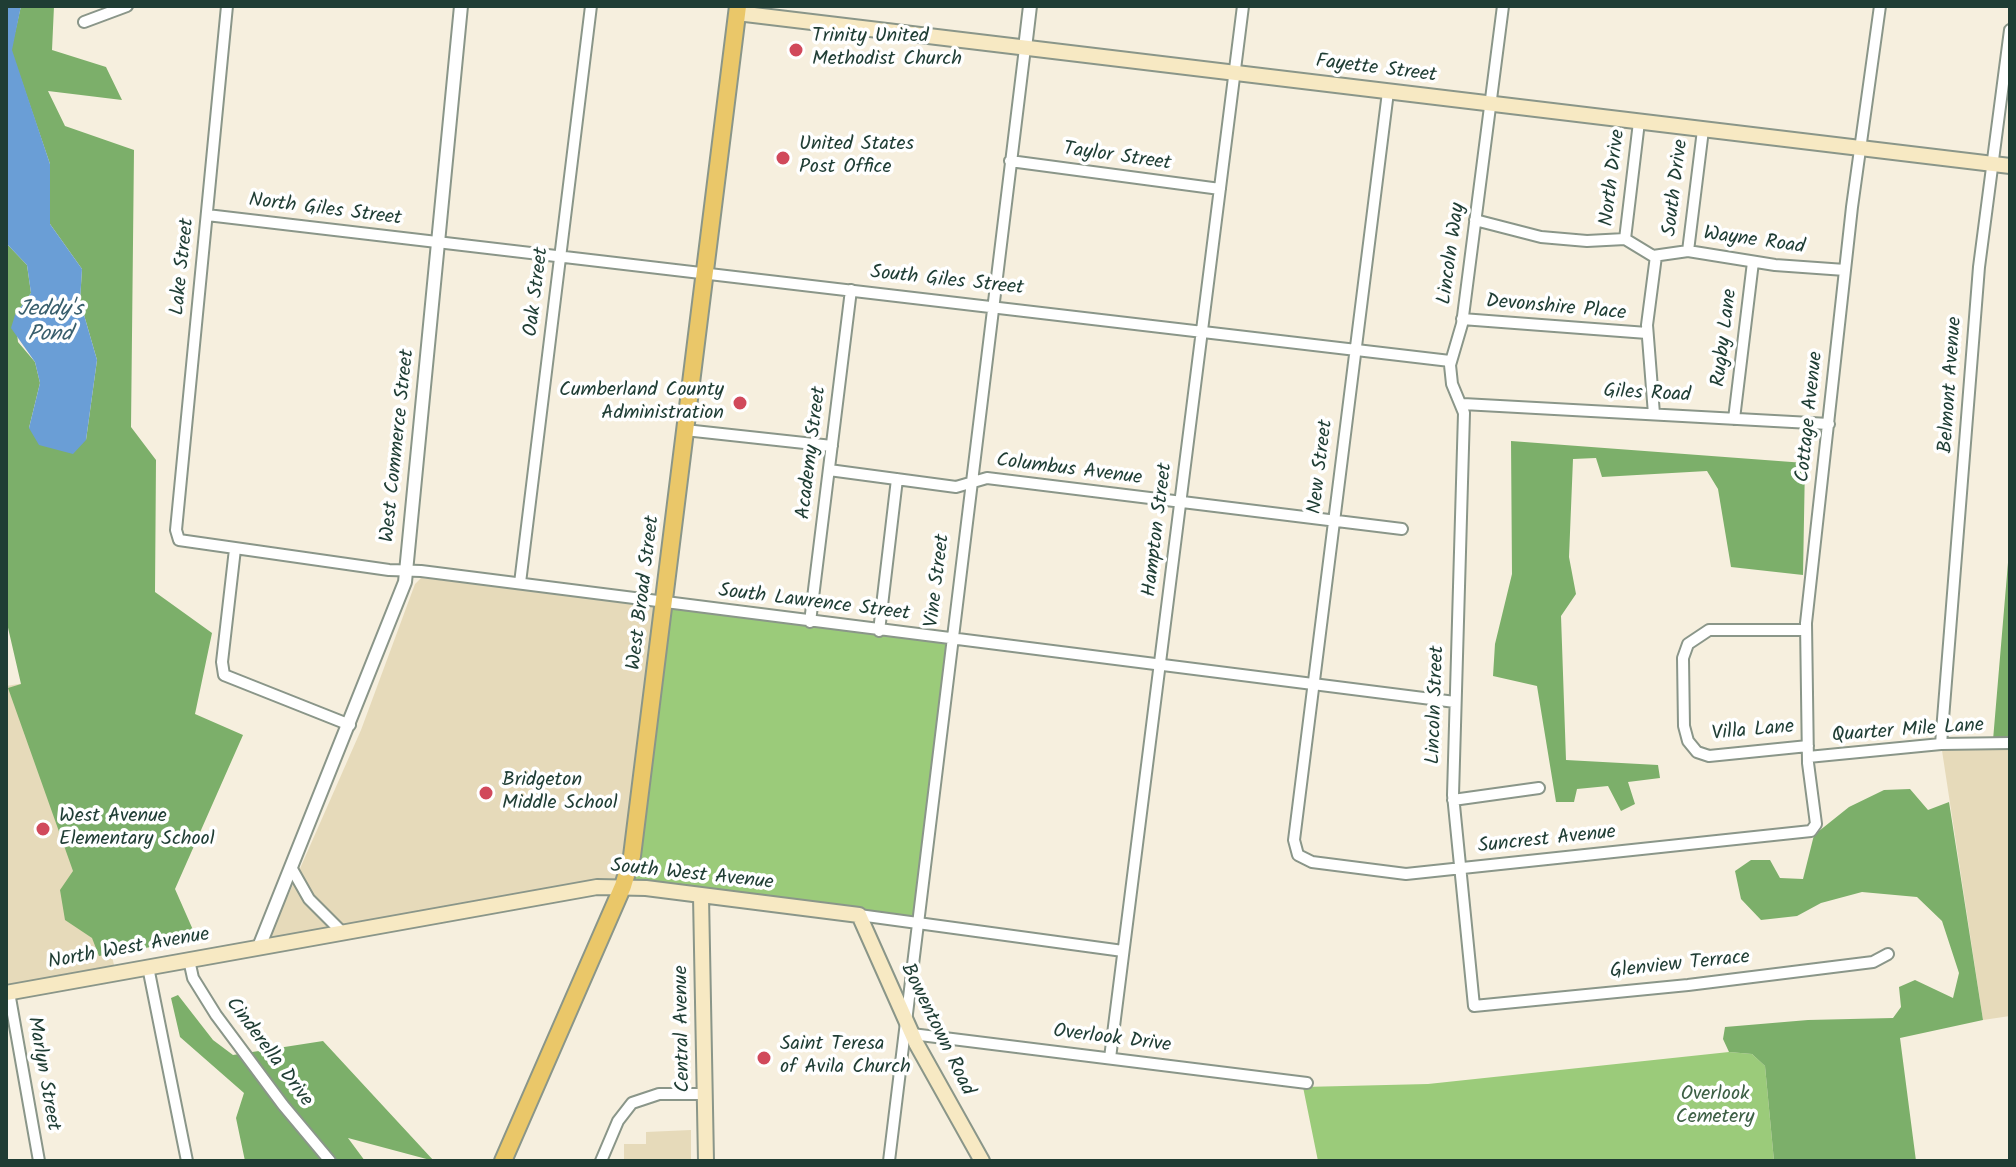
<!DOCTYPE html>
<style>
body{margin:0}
#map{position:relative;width:2016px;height:1167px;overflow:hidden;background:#f6efde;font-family:Kalam,sans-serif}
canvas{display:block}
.frame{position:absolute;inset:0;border:8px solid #1f3d34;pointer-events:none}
</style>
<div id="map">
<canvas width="2016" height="1167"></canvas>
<div class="frame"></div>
</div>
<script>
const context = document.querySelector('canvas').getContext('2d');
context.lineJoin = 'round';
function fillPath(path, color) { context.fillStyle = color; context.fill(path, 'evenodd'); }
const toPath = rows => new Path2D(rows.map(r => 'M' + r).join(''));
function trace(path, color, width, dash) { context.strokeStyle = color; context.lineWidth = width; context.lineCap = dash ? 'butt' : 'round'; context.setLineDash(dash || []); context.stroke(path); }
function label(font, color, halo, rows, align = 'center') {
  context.font = font + ' Kalam,sans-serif'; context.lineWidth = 7; context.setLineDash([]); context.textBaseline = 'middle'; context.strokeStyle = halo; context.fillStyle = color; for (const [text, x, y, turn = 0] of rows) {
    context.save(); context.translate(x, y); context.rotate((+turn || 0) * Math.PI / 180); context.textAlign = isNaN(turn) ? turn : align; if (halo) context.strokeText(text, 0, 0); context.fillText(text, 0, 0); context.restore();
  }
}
const built = toPath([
 [421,578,664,603,623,886,259,947,287,898,361,730,415,584],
 [44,680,116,973,6,993,6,686],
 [2010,738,2010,1016,1983,1020,1941,744],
 [691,1130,691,1161,624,1161,624,1144,646,1144,646,1132]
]);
const green = toPath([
 [664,603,952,640,917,924,623,886],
 [1729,1052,1752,1054,1765,1066,1774,1161,1318,1161,1303,1087,1428,1084]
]);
const forest = toPath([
 [21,6,54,6,52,50,106,67,122,100,48,91,65,126,134,150,131,427,156,460,155,592,212,633,195,714,243,735,175,889,197,939,99,956,92,938,65,920,60,890,73,871,8,688,21,684,6,619,6,243,27,265,31,293,15,315,18,342,35,362,40,383,29,428,86,440,97,360,80,301,82,269,50,224,50,164,11,50],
 [1511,441,1805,463,1803,575,1731,567,1718,489,1707,471,1602,477,1596,458,1573,459,1569,557,1576,594,1561,616,1566,760,1658,765,1660,778,1628,782,1635,804,1621,811,1608,786,1577,789,1574,802,1556,802,1537,686,1493,676,1495,644,1512,574],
 [2010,539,2010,738,1993,740],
 [1910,789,1928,810,1949,802,1983,1020,1900,1038,1916,1161,1774,1161,1765,1066,1752,1054,1729,1052,1723,1039,1725,1027,1808,1020,1893,1018,1901,1007,1899,987,1915,980,1953,998,1959,973,1942,921,1917,897,1862,892,1821,903,1797,916,1761,920,1741,899,1735,871,1751,860,1770,860,1780,878,1803,879,1814,835,1849,807,1884,790],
 [178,995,213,1040,233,1055,323,1041,434,1161,348,1138,365,1161,245,1161,236,1118,244,1093,180,1037,171,998]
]);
const water = toPath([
 [6,6,21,6,12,50,50,164,50,224,82,269,80,301,97,360,86,440,73,454,39,445,29,428,40,383,35,362,11,328,15,315,31,293,27,265,6,243]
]);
const minor = toPath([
 [227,6,176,530,179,540,389,570,421,571,1455,702],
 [1503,6,1462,324,1450,365,1452,384,1464,413,1453,795,1474,1006,1688,985,1873,962,1888,954],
 [84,22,127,6],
 [1388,92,1294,840,1298,855,1312,862,1406,874,1811,831,1816,824,1808,763,1806,623,1852,207,1880,6],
 [1010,161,1220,189],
 [207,215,1450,361],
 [1475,220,1541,237,1587,241,1625,239,1653,256,1688,251,1775,265,1845,270],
 [1625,239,1639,122],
 [1688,251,1703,130],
 [1462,319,1647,333],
 [1463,404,1829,424],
 [1654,414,1647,325,1656,256],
 [1734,419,1753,262],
 [685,430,832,446],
 [829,470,956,487,987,478,1402,529],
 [235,549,222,662,224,675,350,725],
 [520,583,591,6],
 [810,622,851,290],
 [1806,630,1709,630,1688,644,1683,658,1684,726,1688,741,1697,752,1709,756,1808,746],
 [879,631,897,479],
 [1941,744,1979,267,2010,30],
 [1808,757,1941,744,2010,743],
 [1453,800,1539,788],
 [292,869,309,899,342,932],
 [859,915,1123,951],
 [189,960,193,978,216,1015,283,1105,330,1161],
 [148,967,187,1161],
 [9,992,39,1161],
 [912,1034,1307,1083],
 [1110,1058,1243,6],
 [601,1161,618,1121,632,1103,659,1094,705,1094],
 [889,1161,1025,48]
]);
const tertiary = toPath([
 [1025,48,1030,6],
 [259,947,405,582,461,6]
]);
const secondary = toPath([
 [737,13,2010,166],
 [701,896,706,1161],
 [6,993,597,887,646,888,859,915,916,1043,982,1161]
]);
const trunk = toPath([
 [503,1161,623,886,632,856,738,6]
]);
const markers = [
 [796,50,8,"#d1495b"],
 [783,158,8,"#d1495b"],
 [740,403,8,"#d1495b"],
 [486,793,8,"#d1495b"],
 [43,829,8,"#d1495b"],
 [764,1058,8,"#d1495b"]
];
const poiNames = [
 ["Trinity United",812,38],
 ["Methodist Church",812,61],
 ["United States",799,146],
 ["Post Office",799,169],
 ["Cumberland County",724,392,"right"],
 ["Administration",724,415,"right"],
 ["Bridgeton",502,782],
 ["Middle School",502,805],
 ["West Avenue",59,818],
 ["Elementary School",59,841],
 ["Saint Teresa",780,1046],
 ["of Avila Church",780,1069]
];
const streetNames = [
 ["Fayette Street",1376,70,7],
 ["Taylor Street",1117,158,8],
 ["North Drive",1614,178,-83],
 ["South Drive",1677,188,-83],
 ["North Giles Street",325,211,7],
 ["Wayne Road",1754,242,8],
 ["Lincoln Way",1453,254,-82],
 ["Lake Street",184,267,-84],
 ["South Giles Street",947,282,6],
 ["Oak Street",538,292,-83],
 ["Devonshire Place",1556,309,5],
 ["Rugby Lane",1726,338,-83],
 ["Belmont Avenue",1952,385,-86],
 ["Giles Road",1647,395,3],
 ["Cottage Avenue",1811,417,-84],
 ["West Commerce Street",399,446,-84],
 ["Academy Street",813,453,-83],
 ["New Street",1322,467,-83],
 ["Columbus Avenue",1069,471,7],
 ["Hampton Street",1159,530,-83],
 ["Vine Street",939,581,-83],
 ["West Broad Street",645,593,-83],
 ["South Lawrence Street",814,604,7],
 ["Lincoln Street",1437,705,-88],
 ["Villa Lane",1753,732,-5],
 ["Quarter Mile Lane",1908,732,-4],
 ["Suncrest Avenue",1547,841,-6],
 ["South West Avenue",692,876,6],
 ["North West Avenue",129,950,-10],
 ["Glenview Terrace",1680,966,-6],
 ["Central Avenue",684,1029,-91],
 ["Bowentown Road",936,1030,64],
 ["Overlook Drive",1112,1040,7],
 ["Cinderella Drive",268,1053,53],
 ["Marlyn Street",42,1074,80]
];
const parkNames = [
 ["Overlook",1715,1096],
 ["Cemetery",1715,1119]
];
const waterNames = [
 ["Jeddy's",50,311],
 ["Pond",50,336]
];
fillPath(built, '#e6daba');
fillPath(green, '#9bcb7a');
fillPath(forest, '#7caf6a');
fillPath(water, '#6a9ed6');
trace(minor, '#8a9689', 14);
trace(tertiary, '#8a9689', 16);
trace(secondary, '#8a9689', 18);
trace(trunk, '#8a9689', 20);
trace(minor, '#fff', 10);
trace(tertiary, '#fff', 12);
trace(secondary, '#f7e9c3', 14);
trace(trunk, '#eac769', 16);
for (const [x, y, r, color] of markers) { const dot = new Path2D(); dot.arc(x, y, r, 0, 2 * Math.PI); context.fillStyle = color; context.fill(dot); trace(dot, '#fff', 3); }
label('20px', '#1f3d34', '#fff', poiNames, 'left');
label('20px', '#1f3d34', '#fff', streetNames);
label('20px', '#3e6046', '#fff', parkNames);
label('italic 22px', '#395f6d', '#fff', waterNames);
</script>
